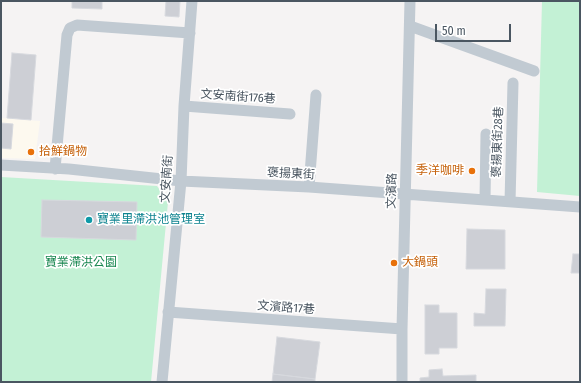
<!DOCTYPE html>
<meta charset="utf-8">
<style>
body{margin:0}
#map{position:relative;width:581px;height:383px;overflow:hidden;background:#f5f3f3;font-family:"Fira Sans Condensed",sans-serif}
canvas{display:block}
.frame{position:absolute;inset:0;border:2px solid #4a5661;pointer-events:none}
.scale{position:absolute;left:435px;top:24px;width:76px;height:18px;box-sizing:border-box;border:2px solid #4a5661;border-top:0;padding-left:5px;font-size:12px;line-height:14px;white-space:nowrap;color:#4a5661;-webkit-text-stroke:3px #fff;paint-order:stroke}
</style>
<div id="map">
<canvas width="581" height="383"></canvas>
<div class="frame"></div>
<div class="scale">50 m</div>
</div>
<script>
const context = document.querySelector('canvas').getContext('2d');
context.lineJoin = 'round';
function fillPath(path, color) { context.fillStyle = color; context.fill(path, 'evenodd'); }
const toPath = rows => new Path2D(rows.map(r => 'M' + r).join(''));
function trace(path, color, width, dash) { context.strokeStyle = color; context.lineWidth = width; context.lineCap = dash ? 'butt' : 'round'; context.setLineDash(dash || []); context.stroke(path); }
function label(font, color, halo, rows, align = 'center') {
  context.font = font + ' "Fira Sans Condensed","Noto Sans TC",sans-serif'; context.lineWidth = 3.5; context.setLineDash([]); context.textBaseline = 'middle'; context.strokeStyle = halo; context.fillStyle = color; for (const [text, x, y, turn = 0] of rows) {
    context.save(); context.translate(x, y); context.rotate((+turn || 0) * Math.PI / 180); context.textAlign = isNaN(turn) ? turn : align; if (halo) context.strokeText(text, 0, 0); context.fillText(text, 0, 0); context.restore();
  }
}
const commercial = toPath([
 [1,118,40,121,35,159,1,158]
]);
const green = toPath([
 [542,1,580,1,580,196,537,192],
 [1,177,157,186,168,202,151,382,1,382]
]);
const building = toPath([
 [72,1,102,1,102,9,72,8,72,1],
 [166,1,180,1,179,17,165,16,166,1],
 [12,53,36,55,31,120,7,118,12,53],
 [1,123,13,124,11,149,1,148,1,123],
 [42,200,137,202,136,240,41,237,42,200],
 [467,229,505,230,505,269,466,269,467,229],
 [573,254,580,254,580,273,571,273,573,254],
 [486,289,506,289,505,326,474,326,474,313,485,314,486,289],
 [425,305,439,305,439,313,457,313,457,348,439,348,439,354,425,354,425,305],
 [277,337,320,342,315,379,273,374,277,337],
 [442,369,443,376,476,375,476,382,420,382,420,378,429,377,429,370,442,369],
 [273,374,315,379,315,382,272,382,273,374]
]);
const minor = toPath([
 [410,26,534,71],
 [184,106,290,114],
 [1,165,69,169,181,181,309,187,580,207],
 [55,169,67,35,70,28,77,25,190,33],
 [309,187,316,95],
 [485,200,486,134],
 [510,202,513,83],
 [168,312,402,329],
 [162,382,181,181,184,106,192,1],
 [402,382,402,329,410,1]
]);
const markers = [
 [31,152,4,"#e8710a"],
 [472,171,4,"#e8710a"],
 [89,220,4,"#0f9aa8"],
 [394,263,4,"#e8710a"]
];
const streetNames = [
 ["文安南街176巷",238,97,4],
 ["褒揚東街28巷",498,142,-88],
 ["褒揚東街",291,174,3],
 ["文安南街",167,179,-86],
 ["文濱路",392,191,-88],
 ["文濱路17巷",286,308,4]
];
const foodNames = [
 ["拾鮮鍋物",39,152],
 ["季洋咖啡",464,171,"right"],
 ["大鍋頭",402,263]
];
const cultureNames = [
 ["寶業里滯洪池管理室",97,220]
];
const parkNames = [
 ["寶業滯洪公園",81,263]
];
fillPath(commercial, '#fdf9ef');
fillPath(green, '#c3f1d5');
fillPath(building, '#cdcfd5');
trace(building, '#d7d9de', 1);
trace(minor, '#c1cad2', 11);
for (const [x, y, r, color] of markers) { const dot = new Path2D(); dot.arc(x, y, r, 0, 2 * Math.PI); context.fillStyle = color; context.fill(dot); trace(dot, '#fff', 1.5); }
label('12px', '#4a5661', '#fff', streetNames);
label('12px', '#c56008', '#fff', foodNames, 'left');
label('12px', '#0d838f', '#fff', cultureNames, 'left');
label('12px', '#17864f', '#fff', parkNames);
</script>
